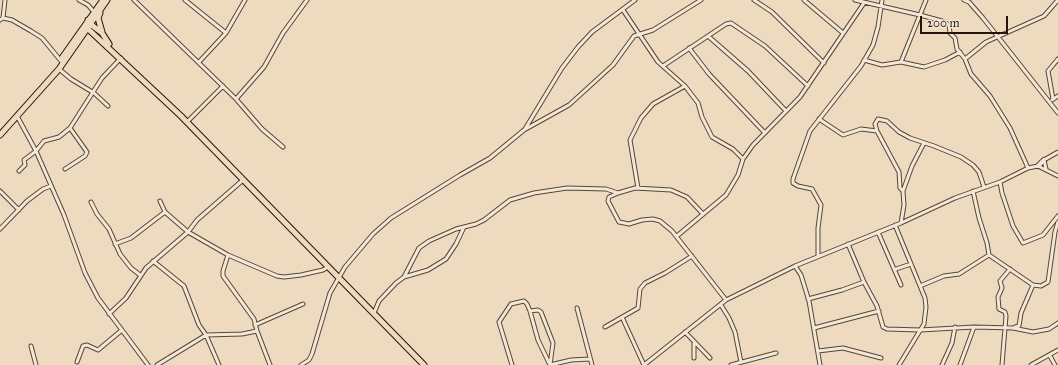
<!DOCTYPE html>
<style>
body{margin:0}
#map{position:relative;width:1058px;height:365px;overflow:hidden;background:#eedabf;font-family:"IM FELL Great Primer",serif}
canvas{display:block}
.scale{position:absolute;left:920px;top:16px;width:88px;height:18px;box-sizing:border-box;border:2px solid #24150b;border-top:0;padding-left:5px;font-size:12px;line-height:14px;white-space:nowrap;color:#24150b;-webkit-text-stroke:3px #f4e7d5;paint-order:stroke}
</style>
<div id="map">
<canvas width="1058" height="365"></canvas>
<div class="scale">200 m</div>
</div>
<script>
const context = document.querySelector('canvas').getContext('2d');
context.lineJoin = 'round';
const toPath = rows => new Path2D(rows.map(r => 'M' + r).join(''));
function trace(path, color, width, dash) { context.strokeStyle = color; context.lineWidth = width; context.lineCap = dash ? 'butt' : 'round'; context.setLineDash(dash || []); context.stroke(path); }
const street = toPath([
 [79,0,88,5,94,12],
 [134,0,236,99,262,129,283,147],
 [185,0,226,33],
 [754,0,772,12,824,63],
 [804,0,843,33],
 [855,0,920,15,942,21,949,25,950,33,955,38,957,49,965,59,971,74,990,96,1010,128,1028,168],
 [964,0,969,2,983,18,1058,113],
 [623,10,658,62,685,86,698,103,702,117,712,137,733,149,743,159],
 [3,18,5,0],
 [0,20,3,18,12,20,31,31,42,38,61,61],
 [708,36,748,71,786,111],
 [689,48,709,74,765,133],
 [965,59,986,42,1044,16,1058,0],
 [864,60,882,65,901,62,926,0],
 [199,62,226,33,245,0],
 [901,62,924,67,945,60,960,52],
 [663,66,726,24,731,23,765,46,808,86],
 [59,69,71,79,94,93,108,106],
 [236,99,264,67,283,33,307,0],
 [1053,99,1048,71,1058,59],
 [1052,100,1058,96],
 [17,116,36,151,64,215,85,273,98,298,148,365],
 [819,119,843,135,861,129,877,131],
 [187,122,223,86],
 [525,129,562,68,578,47,592,32,635,0],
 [65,169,85,156,87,152,70,128],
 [1046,169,1044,160,1058,152],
 [19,171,25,165,24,160,36,151,44,141,59,137,70,128,102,78,121,58],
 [1000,182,1002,193,1013,226,1023,243,1043,235,1058,216],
 [638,188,630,140,641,118,653,104,685,86],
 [0,191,19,210],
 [903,191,900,188,899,172,877,131,875,124,878,119,887,121,899,132,910,138,934,146,961,157,973,165,979,172,984,187],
 [973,191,979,218,987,243,989,255,1033,285,1041,286,1048,282,1055,232,1058,222],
 [160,201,165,212,188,232,228,255,277,276,284,277,301,275,323,270,328,267],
 [91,202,97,214,109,229,120,254,131,268,140,275],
 [703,214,687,197,671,190,635,188,618,193,609,197,608,201,619,222,629,224,642,220,653,219,660,221,672,231,726,300],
 [901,223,904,205,903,191,912,166,924,143],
 [895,225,925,298,926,307,924,324,899,365],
 [0,229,27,201,43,189,51,186],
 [878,232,901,285],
 [677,236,726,195,738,175,743,159,753,145,800,97,864,3],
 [115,244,131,238,165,212],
 [848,244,864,282,877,306,883,327,887,329,920,330,974,327,1013,328,1033,332,1049,329,1058,323],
 [228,255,223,271,223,276,254,319,257,331,270,365],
 [818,255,818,228,821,205,812,189,798,186,793,183,793,179,810,131,861,66,873,45,878,27,882,0],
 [153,261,184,286,199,325,206,335,219,365],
 [795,266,801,275,809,301,820,365],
 [896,269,911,264],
 [404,277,428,270,446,259,456,244,464,227],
 [920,286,944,276,959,274,989,255],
 [808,299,842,290,864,282],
 [721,305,729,318,735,332,741,362],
 [577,308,592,365],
 [530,311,538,340,549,363],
 [374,313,379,301,396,283,404,277,419,248,429,241,456,229,476,224,484,220,510,200,534,193,567,188,606,189,618,193],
 [109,314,126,298,146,268,188,232,197,220,243,180],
 [622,317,644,365],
 [255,325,303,304],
 [605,327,638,308,640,289,645,283,665,273,692,256],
 [1015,327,1019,326,1021,313,1033,285],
 [814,328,879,311],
 [685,332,710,358],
 [694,343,694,358],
 [31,346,36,365],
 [818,351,843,348,881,358],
 [1050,356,1055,365],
 [77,362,83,346,87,345,98,350,122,330],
 [157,365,206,335,242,334,257,331],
 [301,365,309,360,312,354,330,293,345,267,373,234,391,218,460,175,490,158,524,130,569,105,613,65,634,36,653,30,701,0],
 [512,365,499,322,511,304,524,301,527,304,530,311,538,310,541,312,553,343,550,365],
 [550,365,571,360,590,359],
 [644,365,726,300,795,266,901,223,955,198,1000,182,1028,168,1038,166,1058,176],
 [731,365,776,353],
 [942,365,952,343,955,327],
 [960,365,974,327],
 [1002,365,1006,316,1005,312,999,309,998,297,1002,288,1000,281,1010,269],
 [1031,365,1058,350]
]);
const secondary = toPath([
 [1038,166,1044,160]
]);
const primary = toPath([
 [100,13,98,18,102,32],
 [88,20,87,28,181,116,424,365],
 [89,23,102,33,109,44],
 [62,58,103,0],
 [0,135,59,69,107,0]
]);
trace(street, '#564638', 5);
trace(secondary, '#24150b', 6);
trace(primary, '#24150b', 7);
trace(street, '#f4e7d5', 3);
trace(secondary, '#f4e7d5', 4.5);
trace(primary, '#eedabf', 5);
</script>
